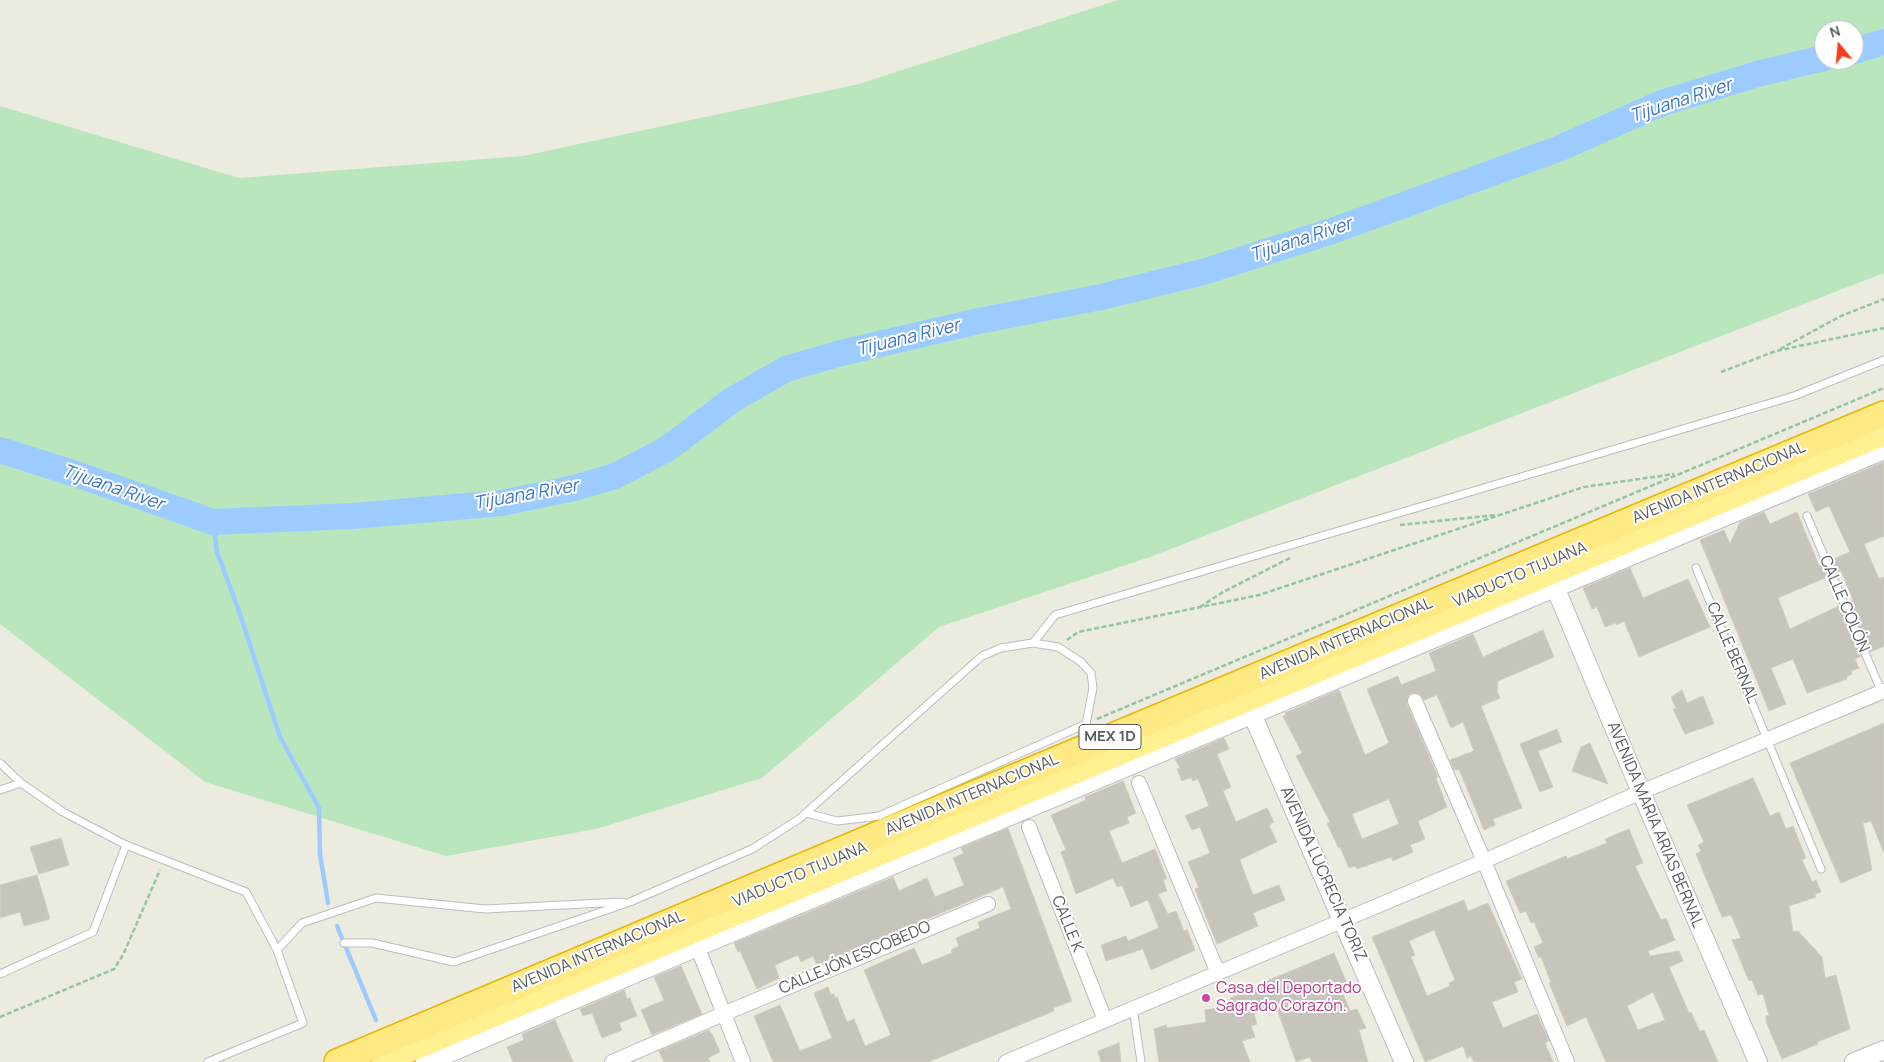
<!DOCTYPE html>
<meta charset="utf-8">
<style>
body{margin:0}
#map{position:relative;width:1884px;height:1062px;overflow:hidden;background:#ecebdf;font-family:Manrope,sans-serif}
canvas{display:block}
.north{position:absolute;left:1814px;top:20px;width:50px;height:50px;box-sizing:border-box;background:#fff;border:1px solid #bcbec0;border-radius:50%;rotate:343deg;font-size:14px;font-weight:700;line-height:20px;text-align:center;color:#585c61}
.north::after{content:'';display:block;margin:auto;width:18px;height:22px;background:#f2401f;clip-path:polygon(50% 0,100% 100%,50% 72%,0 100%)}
</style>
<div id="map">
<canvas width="1884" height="1062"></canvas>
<div class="north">N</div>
</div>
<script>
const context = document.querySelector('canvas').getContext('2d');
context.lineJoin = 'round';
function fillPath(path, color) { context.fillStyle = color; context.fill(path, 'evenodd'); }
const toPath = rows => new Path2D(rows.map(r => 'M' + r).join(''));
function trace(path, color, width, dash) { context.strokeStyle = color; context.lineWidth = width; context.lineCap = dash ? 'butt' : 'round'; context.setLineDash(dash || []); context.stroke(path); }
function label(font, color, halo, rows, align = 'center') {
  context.font = font + ' Manrope,sans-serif'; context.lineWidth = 4; context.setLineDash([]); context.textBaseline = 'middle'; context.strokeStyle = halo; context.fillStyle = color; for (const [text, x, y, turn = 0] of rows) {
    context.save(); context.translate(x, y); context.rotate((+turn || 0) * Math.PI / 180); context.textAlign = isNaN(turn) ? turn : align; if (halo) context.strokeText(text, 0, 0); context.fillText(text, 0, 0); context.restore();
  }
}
const green = toPath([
 [1118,0,1884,0,1884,273,1150,557,939,627,762,778,596,829,446,856,205,782,0,624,0,106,239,178,523,156,859,84],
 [1824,30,1854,30,1854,60,1824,60]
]);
const stream = toPath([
 [213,522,217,552,239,611,280,737,319,808,320,854,328,903],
 [337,926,376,1020]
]);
const river = toPath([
 [1854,51,1884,42],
 [0,450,82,476,213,522,353,516,502,503,574,488,615,476,667,449,732,400,786,369,841,353,974,322,1101,297,1203,272,1332,231,1558,149,1662,103,1761,73,1824,58]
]);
const building = toPath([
 [1884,462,1884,536,1864,544,1879,579,1884,577,1884,646,1870,652,1849,602,1853,600,1841,571,1837,572,1831,560,1850,552,1829,506,1816,512,1808,494,1884,462],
 [1764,512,1770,524,1797,512,1819,566,1822,564,1827,577,1778,598,1790,629,1839,606,1861,656,1855,659,1859,668,1851,671,1852,674,1846,677,1847,679,1807,693,1793,659,1771,668,1786,704,1769,711,1700,540,1724,530,1730,544,1740,522,1764,512],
 [1630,568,1643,598,1688,579,1710,627,1639,657,1624,621,1617,625,1616,623,1605,627,1597,607,1592,609,1583,588,1630,568],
 [1543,630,1554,657,1498,681,1497,691,1500,698,1481,706,1522,808,1493,819,1495,825,1484,830,1459,769,1454,770,1450,760,1474,751,1463,722,1451,728,1437,695,1424,700,1420,694,1412,693,1408,696,1407,704,1438,777,1436,778,1447,807,1418,821,1425,839,1410,845,1413,852,1393,861,1391,857,1357,869,1355,866,1349,868,1340,847,1338,847,1327,823,1330,822,1296,756,1302,753,1287,724,1283,716,1286,715,1285,713,1339,690,1365,755,1389,743,1367,689,1398,676,1401,685,1436,671,1429,653,1473,634,1483,657,1543,630],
 [1389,799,1399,824,1362,839,1352,814,1389,799],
 [1682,690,1687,703,1703,696,1714,724,1685,734,1673,709,1676,708,1671,697,1682,690],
 [1884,723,1884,853,1871,821,1863,823,1872,870,1841,883,1790,763,1884,723],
 [1557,729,1562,742,1538,751,1553,787,1540,792,1520,744,1557,729],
 [1224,738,1229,749,1217,754,1231,787,1223,791,1236,822,1267,808,1274,822,1269,825,1277,842,1241,859,1240,861,1253,895,1279,885,1285,900,1253,913,1258,926,1217,944,1195,889,1199,888,1188,862,1210,853,1200,827,1192,830,1185,816,1209,806,1198,779,1193,781,1191,777,1182,781,1177,769,1180,768,1175,759,1224,738],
 [1590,743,1608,784,1572,771,1581,747,1590,743],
 [1753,778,1770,816,1779,812,1786,829,1793,826,1806,858,1802,860,1812,882,1816,880,1821,892,1815,894,1816,897,1789,906,1793,932,1798,931,1822,957,1825,978,1836,975,1850,1029,1817,1042,1818,1044,1782,1059,1766,1022,1766,1016,1769,1015,1763,994,1758,995,1752,980,1749,981,1732,940,1741,938,1731,915,1722,917,1696,854,1701,851,1698,845,1704,842,1687,805,1753,778],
 [1123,781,1136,813,1127,817,1129,823,1109,831,1122,863,1155,849,1167,879,1163,880,1167,891,1158,894,1168,914,1176,911,1184,931,1187,929,1195,950,1151,970,1143,949,1106,961,1101,945,1126,936,1128,941,1159,928,1148,900,1131,907,1122,885,1117,887,1113,878,1076,894,1061,852,1066,850,1051,815,1086,800,1085,797,1123,781],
 [1008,828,1072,1001,1053,1008,1054,1011,928,1062,773,1062,754,1016,780,1005,800,1051,832,1038,814,993,828,987,831,995,834,994,835,998,837,997,847,1022,854,1019,865,1046,891,1035,864,970,914,948,922,965,952,953,951,950,959,946,956,938,980,928,978,922,1011,909,1003,887,817,965,813,956,801,962,798,955,775,965,779,978,757,989,740,951,738,952,734,943,893,877,899,891,927,878,935,897,964,885,953,858,964,853,961,848,1008,828],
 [1629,829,1643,863,1635,866,1661,920,1666,918,1675,940,1648,951,1650,956,1679,951,1683,961,1669,967,1689,1013,1691,1012,1700,1032,1704,1030,1718,1062,1606,1062,1586,1017,1567,1026,1549,983,1551,982,1541,957,1539,958,1534,947,1543,943,1534,922,1531,923,1526,911,1520,913,1506,881,1566,856,1567,859,1607,843,1605,839,1629,829],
 [1653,992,1665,1020,1638,1030,1627,1006,1653,992],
 [61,838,69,865,39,874,30,847,61,838],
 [37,875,50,919,24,926,20,912,0,918,0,885,37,875],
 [1464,900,1468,911,1488,903,1522,979,1514,982,1518,992,1492,1002,1503,1028,1537,1014,1549,1041,1545,1043,1553,1062,1474,1062,1471,1056,1467,1058,1463,1046,1425,1062,1372,937,1464,900],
 [1434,930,1455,980,1449,983,1450,986,1427,996,1411,957,1415,955,1409,941,1434,930],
 [1334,953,1346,981,1339,984,1350,1011,1357,1009,1366,1028,1359,1030,1368,1062,1312,1062,1310,1057,1296,1062,1276,1006,1254,1014,1257,1024,1251,1026,1255,1037,1242,1041,1250,1062,1159,1062,1154,1029,1166,1025,1167,1028,1206,1022,1205,1010,1233,1006,1230,998,1267,983,1267,981,1334,953],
 [681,966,702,1014,652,1035,641,1010,664,1000,654,977,681,966],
 [624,990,627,999,630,998,637,1016,619,1023,622,1030,602,1038,592,1013,583,1016,580,1009,624,990],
 [555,1020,573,1062,513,1062,507,1047,524,1040,522,1034,555,1020],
 [709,1030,711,1034,712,1034,720,1052,708,1058,710,1062,664,1062,659,1051,709,1030],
 [1119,1043,1121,1062,1101,1062,1098,1051,1119,1043]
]);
const path = toPath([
 [1780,349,1841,316,1884,299],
 [1721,372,1776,351,1884,328],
 [1400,525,1496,515],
 [1200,607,1223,592,1292,557],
 [1067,640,1078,632,1259,595,1584,487,1674,474],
 [1097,719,1884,388],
 [0,1017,114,969,123,955,160,870]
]);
const service = toPath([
 [1807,516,1882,693],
 [1696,568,1821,869],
 [1033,643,1055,615,1794,396,1884,360],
 [0,763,21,783,63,812,126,845,246,892,277,950,302,923,376,898,485,909,622,902],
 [0,790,21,783],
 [344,943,372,943,454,962,630,902,752,849,799,819,982,656,1001,648,1033,643,1058,647,1081,662,1091,673,1093,688,1086,724,879,816,837,821,806,813],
 [0,974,93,932,126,845],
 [1133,1008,1141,1062],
 [208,1062,303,1023,277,950]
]);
const minor = toPath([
 [1415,701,1484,861,1567,1062],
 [1139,783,1218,973],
 [1029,827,1105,1020],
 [697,946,743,1062],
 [612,1062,723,1014,988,904],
 [1006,1062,1484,861,1641,792,1884,691]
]);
const tertiary = toPath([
 [1555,587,1641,792,1758,1062],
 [1252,714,1404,1062],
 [1854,1062,1884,1050]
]);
const secondary = toPath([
 [426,1062,697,946,1884,449]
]);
const trunk = toPath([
 [383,1062,1884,434]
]);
const motorway = toPath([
 [337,1062,950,804,1884,414]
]);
const markers = [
 [1206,998,5,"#d1479c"]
];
const shields = [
 [1110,737,62]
];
const shieldNames = [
 ["MEX 1D",1110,737]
];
const streetNames = [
 ["AVENIDA INTERNACIONAL",1719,483,-23],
 ["VIADUCTO TIJUANA",1520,575,-23],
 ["CALLE COLÓN",1844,604,67],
 ["AVENIDA INTERNACIONAL",1346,639,-23],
 ["CALLE BERNAL",1732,653,67],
 ["AVENIDA INTERNACIONAL",972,795,-23],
 ["AVENIDA MARIA ARIAS BERNAL",1655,825,67],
 ["AVENIDA LUCRECIA TORIZ",1323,874,66],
 ["VIADUCTO TIJUANA",800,875,-23],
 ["CALLE K",1067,924,68],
 ["AVENIDA INTERNACIONAL",598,952,-23],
 ["CALLEJÓN ESCOBEDO",855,958,-23]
];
const hotelNames = [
 ["Casa del Deportado",1216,989],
 ["Sagrado Corazón.",1216,1007]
];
const waterNames = [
 ["Tijuana River",1681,101,-18],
 ["Tijuana River",1301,240,-18],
 ["Tijuana River",908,338,-14],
 ["Tijuana River",113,488,19],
 ["Tijuana River",526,495,-10]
];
fillPath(green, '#b9e6bd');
trace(stream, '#9cccff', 4.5);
trace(river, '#9cccff', 26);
fillPath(building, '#c7c4bc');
trace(building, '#d1cdbd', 1);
trace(service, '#babcc2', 9);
trace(minor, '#babcc2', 16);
trace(tertiary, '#babcc2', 20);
trace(secondary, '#babdc4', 22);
trace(trunk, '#ebb400', 25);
trace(motorway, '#ebb400', 28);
trace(path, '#91c5a3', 2.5, [5, 2.5]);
trace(service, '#fff', 7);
trace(minor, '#fff', 14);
trace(tertiary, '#fff', 18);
trace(secondary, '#fff', 20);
trace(trunk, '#fff092', 22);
trace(motorway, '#ffe983', 25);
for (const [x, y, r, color] of markers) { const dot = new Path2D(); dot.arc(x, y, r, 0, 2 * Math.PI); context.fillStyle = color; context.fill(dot); trace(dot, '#fff', 2); }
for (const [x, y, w] of shields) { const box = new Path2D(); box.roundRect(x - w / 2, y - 12.5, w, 25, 4); context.fillStyle = '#fff'; context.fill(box); trace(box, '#585c61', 1); }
label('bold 15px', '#585c61', null, shieldNames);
label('16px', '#585c61', '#fff', streetNames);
label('16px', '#b23c85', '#fff', hotelNames, 'left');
label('italic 18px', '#3974c8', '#fff', waterNames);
</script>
